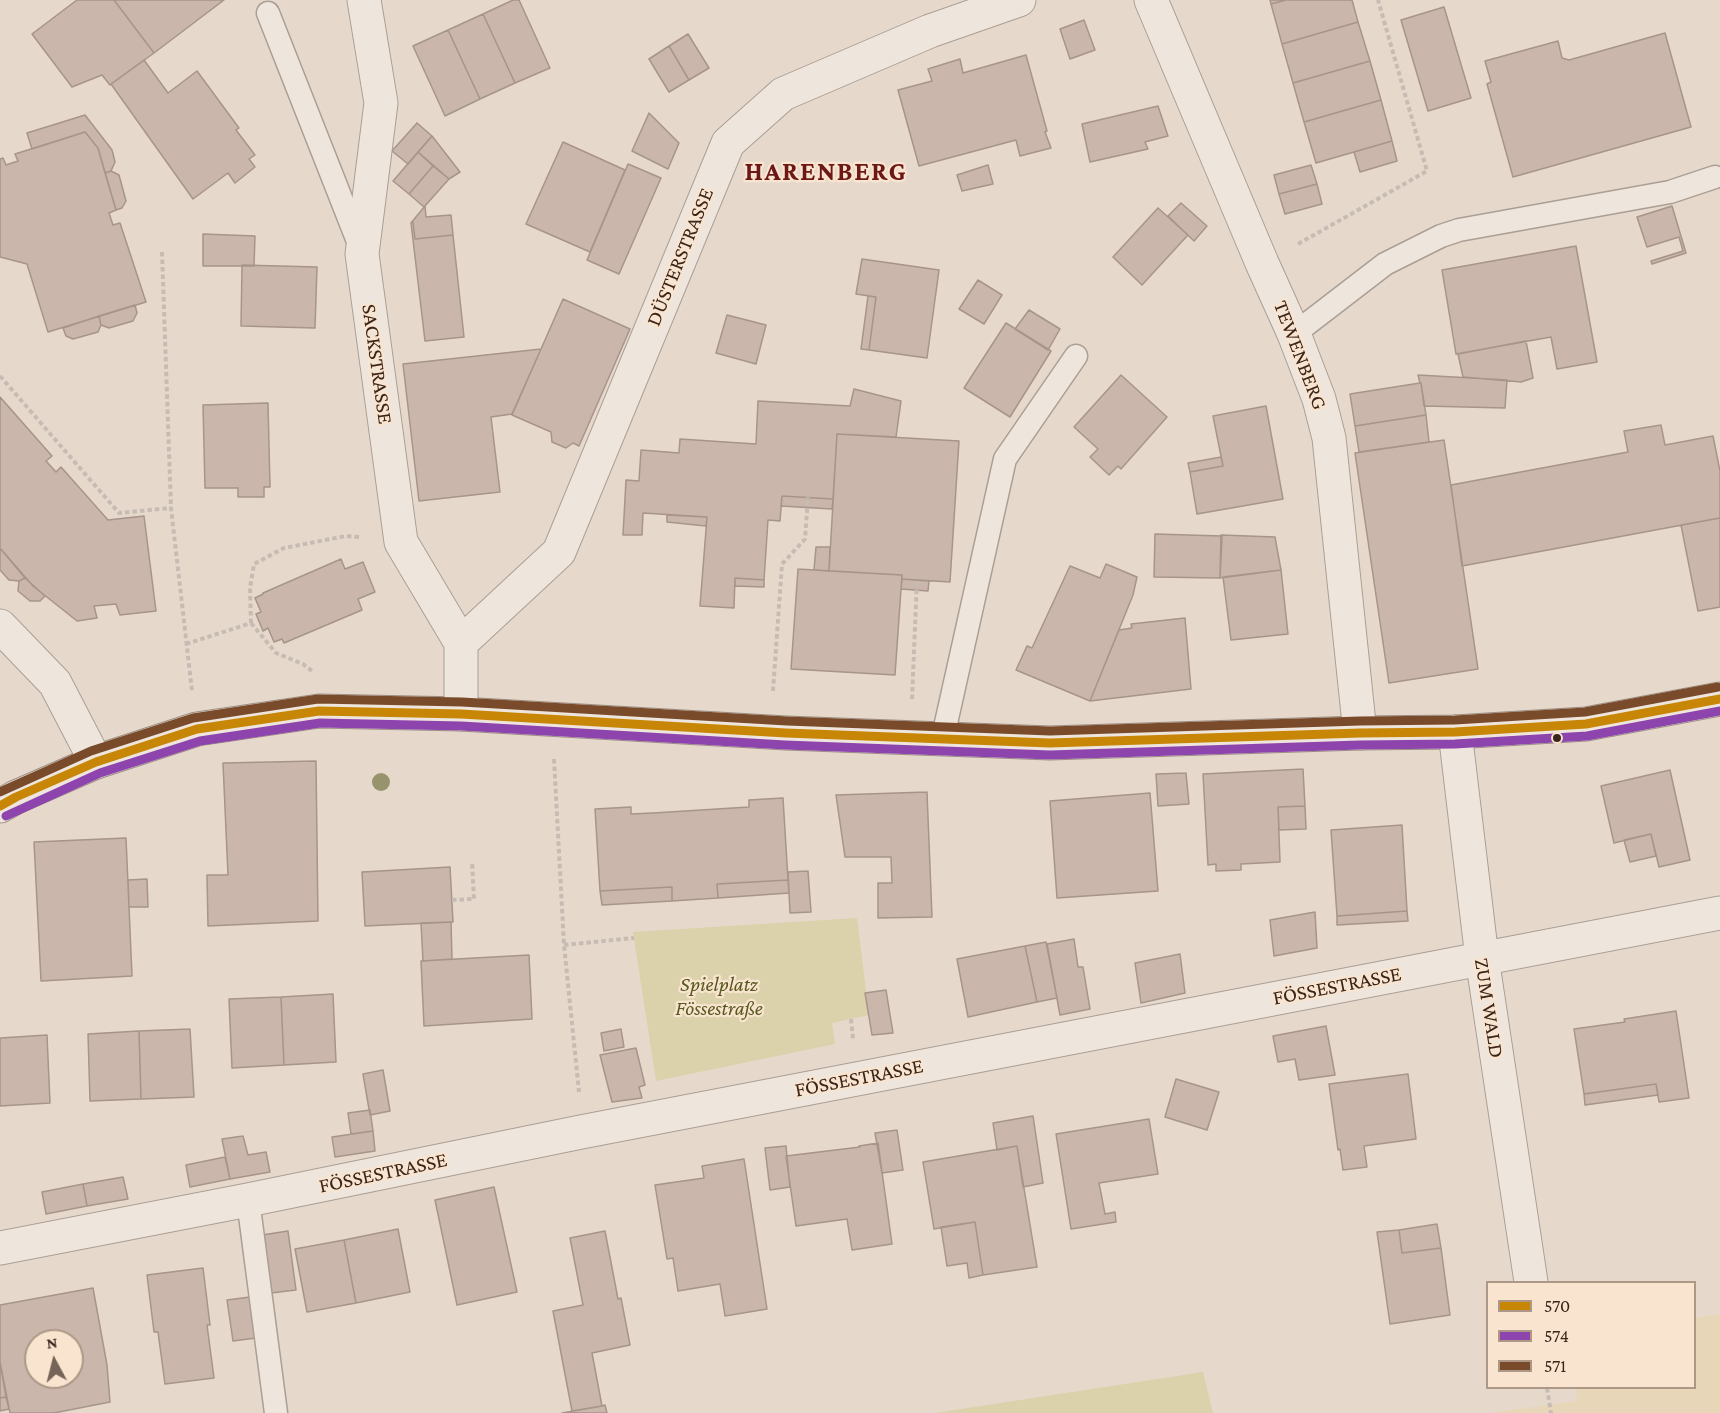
<!DOCTYPE html>
<meta charset="utf-8">
<style>
body{margin:0}
#map{position:relative;width:1720px;height:1413px;overflow:hidden;background:#e6d9cb;font-family:"Crimson Pro",serif}
canvas{display:block}
.legend{position:absolute;left:1486px;top:1281px;width:210px;height:108px;box-sizing:border-box;background:#f9e5cf;border:2px solid #ad9887;margin:0;padding:8px 10px;list-style:none;font-size:18px;color:#3b251b}
.legend li{display:flex;align-items:center;gap:12px;height:30px}
.legend b{width:30px;border:2px solid #ad9887}
.north{position:absolute;left:24px;top:1329px;width:60px;height:60px;box-sizing:border-box;background:#f9e5cf;border:2px solid #ad9887;border-radius:50%;rotate:353deg;font-size:16px;font-weight:700;line-height:24px;text-align:center;color:#3b251b}
.north::after{content:'';display:block;margin:auto;width:21px;height:27px;background:#776459;clip-path:polygon(50% 0,100% 100%,50% 72%,0 100%)}
</style>
<div id="map">
<canvas width="1720" height="1413"></canvas>
<ul class="legend">
<li><b style="height:8px;background:#c88607"></b>570</li>
<li><b style="height:8px;background:#8e44ad"></b>574</li>
<li><b style="height:8px;background:#7a4b2a"></b>571</li>
</ul>
<div class="north">N</div>
</div>
<script>
const context = document.querySelector('canvas').getContext('2d');
context.lineJoin = 'round';
function fillPath(path, color) { context.fillStyle = color; context.fill(path, 'evenodd'); }
const toPath = rows => new Path2D(rows.map(r => 'M' + r).join(''));
function trace(path, color, width, dash) { context.strokeStyle = color; context.lineWidth = width; context.lineCap = dash ? 'butt' : 'round'; context.setLineDash(dash || []); context.stroke(path); }
function label(font, color, halo, rows, align = 'center') {
  context.font = font + ' "Crimson Pro",serif'; context.lineWidth = 4.5; context.setLineDash([]); context.textBaseline = 'middle'; context.strokeStyle = halo; context.fillStyle = color; for (const [text, x, y, turn = 0] of rows) {
    context.save(); context.translate(x, y); context.rotate((+turn || 0) * Math.PI / 180); context.textAlign = isNaN(turn) ? turn : align; if (halo) context.strokeText(text, 0, 0); context.fillText(text, 0, 0); context.restore();
  }
}
const farmland = toPath([
 [1720,1314,1720,1413,1491,1413,1577,1401,1576,1388,1694,1388,1695,1318]
]);
const green = toPath([
 [857,918,869,1015,832,1023,835,1044,656,1081,633,932],
 [1203,1372,1213,1413,935,1413]
]);
const building = toPath([
 [77,0,114,0,154,53,110,85,102,75,72,87,32,34,77,0],
 [114,0,224,0,154,53,114,0],
 [513,0,519,0,550,68,515,83,483,14,513,0],
 [1270,0,1286,0,1271,4,1270,0],
 [1286,0,1352,0,1358,22,1282,44,1271,4,1286,0],
 [1444,7,1471,98,1428,111,1401,20,1444,7],
 [483,14,515,83,480,99,448,30,483,14],
 [1084,20,1095,50,1070,59,1060,29,1084,20],
 [1358,22,1370,61,1293,83,1282,44,1358,22],
 [448,30,480,99,445,116,413,46,448,30],
 [1665,33,1691,127,1513,177,1487,84,1491,82,1485,61,1558,41,1562,58,1569,60,1665,33],
 [688,34,709,68,689,80,669,46,688,34],
 [669,46,689,80,669,92,649,59,669,46],
 [1026,55,1047,131,1045,132,1051,148,1020,156,1016,140,919,166,898,90,932,81,928,69,960,59,963,73,1026,55],
 [144,60,168,93,197,71,239,128,236,130,255,155,249,159,255,167,235,183,228,173,193,199,111,84,144,60],
 [1370,61,1381,100,1304,122,1293,83,1370,61],
 [1381,100,1392,141,1316,163,1304,122,1381,100],
 [1158,106,1168,136,1145,142,1148,149,1090,162,1082,124,1158,106],
 [649,113,679,143,668,169,632,151,649,113],
 [85,115,112,150,115,162,111,171,105,173,98,148,85,132,32,149,27,133,85,115],
 [417,123,432,136,408,164,392,151,417,123],
 [85,132,98,148,116,210,109,213,113,225,120,223,146,302,48,332,27,264,0,257,0,159,3,158,6,165,18,161,15,154,85,132],
 [432,136,460,172,449,179,418,152,432,136],
 [1392,141,1397,161,1360,172,1354,152,1392,141],
 [563,142,625,170,590,252,526,224,563,142],
 [418,152,433,166,409,194,393,181,418,152],
 [628,164,661,178,619,274,587,260,628,164],
 [988,165,993,184,962,191,957,175,988,165],
 [1311,165,1317,184,1279,194,1274,175,1311,165],
 [433,166,449,179,424,207,409,194,433,166],
 [111,171,119,175,126,201,122,208,116,210,105,173,111,171],
 [1317,184,1322,204,1285,214,1279,194,1317,184],
 [1181,203,1207,226,1194,241,1168,216,1181,203],
 [425,206,426,217,451,215,453,235,415,239,413,222,411,223,425,206],
 [1672,206,1686,253,1652,264,1651,261,1683,251,1679,237,1647,247,1637,217,1672,206],
 [1158,208,1188,235,1142,285,1113,257,1158,208],
 [413,222,415,239,453,235,464,337,425,341,411,223,413,222],
 [203,234,255,236,254,266,203,266,203,234],
 [1576,246,1597,362,1557,369,1551,337,1456,354,1442,270,1576,246],
 [862,259,939,270,927,358,869,350,876,297,856,294,862,259],
 [242,265,317,267,315,328,241,326,242,265],
 [978,280,1002,295,984,324,959,309,978,280],
 [868,296,876,297,869,350,861,349,868,296],
 [563,299,630,329,579,446,573,443,566,448,552,442,551,432,512,415,563,299],
 [135,305,137,313,133,321,109,328,101,325,99,316,135,305],
 [1029,310,1060,329,1048,350,1015,329,1029,310],
 [727,315,766,325,756,364,716,353,727,315],
 [99,316,101,325,98,332,73,339,66,336,63,328,99,316],
 [1006,323,1051,351,1010,417,964,388,1006,323],
 [1526,341,1533,378,1521,382,1463,377,1458,354,1526,341],
 [541,349,512,414,491,417,500,492,419,501,403,364,541,349],
 [1121,375,1167,417,1121,469,1118,466,1109,475,1090,457,1098,449,1074,427,1121,375],
 [1418,375,1507,380,1505,408,1424,406,1421,383,1420,383,1418,375],
 [1420,383,1421,383,1426,415,1355,426,1350,394,1420,383],
 [854,389,901,401,896,437,837,434,833,499,782,496,780,521,768,520,764,580,735,578,734,608,700,606,707,517,643,513,642,535,623,535,626,480,639,481,641,450,679,453,680,439,756,444,758,401,850,406,854,389],
 [0,397,52,456,46,461,56,472,61,467,108,520,144,516,156,611,120,615,116,604,94,606,97,618,77,621,33,586,0,548,0,397],
 [268,403,270,487,264,487,264,497,238,497,238,488,205,488,203,405,268,403],
 [1266,406,1283,499,1197,514,1190,472,1223,466,1213,416,1266,406],
 [1426,415,1429,442,1359,452,1355,426,1426,415],
 [1661,425,1665,445,1713,436,1720,471,1720,518,1462,566,1451,485,1628,452,1624,431,1661,425],
 [837,434,959,441,950,582,902,579,902,575,829,571,837,434],
 [1444,440,1478,669,1389,683,1355,453,1444,440],
 [1221,457,1223,466,1190,472,1188,463,1221,457],
 [782,496,833,499,832,509,781,506,782,496],
 [667,515,707,517,706,526,667,522,667,515],
 [1720,518,1720,607,1698,611,1681,525,1720,518],
 [1155,534,1222,536,1220,578,1154,577,1155,534],
 [1221,535,1275,537,1281,570,1220,578,1221,535],
 [816,547,830,547,829,571,814,570,816,547],
 [0,548,25,578,19,581,9,580,0,570,0,548],
 [341,559,345,569,363,562,375,592,358,599,362,610,284,643,282,639,274,642,268,628,263,631,256,614,261,612,255,598,263,594,263,593,341,559],
 [1106,564,1137,577,1133,595,1090,701,1016,670,1027,646,1032,648,1070,566,1100,578,1106,564],
 [798,569,902,575,895,675,791,669,798,569],
 [1281,570,1288,634,1231,640,1223,577,1281,570],
 [25,578,45,596,40,601,30,601,18,591,19,581,25,578],
 [735,578,764,580,764,587,735,586,735,578],
 [902,579,929,581,928,591,901,589,902,579],
 [1185,618,1191,689,1090,701,1119,630,1132,628,1131,624,1185,618],
 [316,761,318,921,208,926,207,875,228,875,223,763,316,761],
 [1303,769,1305,806,1278,807,1280,862,1241,864,1241,870,1216,871,1216,864,1208,865,1203,774,1303,769],
 [1670,770,1690,860,1659,867,1651,834,1614,843,1601,786,1670,770],
 [1186,773,1189,804,1158,806,1156,774,1186,773],
 [927,792,932,917,878,918,878,883,892,883,891,857,845,857,836,795,927,792],
 [1150,793,1158,891,1057,898,1050,801,1150,793],
 [783,798,788,880,717,884,718,898,672,901,672,887,600,891,595,809,631,807,631,814,653,813,749,807,749,800,783,798],
 [1305,806,1306,829,1279,830,1278,807,1305,806],
 [1402,825,1407,911,1337,916,1331,830,1402,825],
 [1651,834,1656,856,1630,862,1624,840,1651,834],
 [126,838,132,976,41,981,34,842,126,838],
 [450,867,453,922,365,926,362,872,450,867],
 [808,871,811,912,790,913,788,872,808,871],
 [147,879,148,907,129,907,128,880,147,879],
 [788,880,789,893,718,898,717,884,788,880],
 [672,887,672,901,602,905,600,891,672,887],
 [1407,911,1408,921,1337,925,1337,916,1407,911],
 [1315,912,1317,948,1274,956,1270,920,1315,912],
 [451,922,452,959,423,961,421,923,451,922],
 [1074,939,1078,967,1083,967,1090,1009,1060,1015,1047,944,1074,939],
 [1046,942,1057,998,1037,1002,1025,946,1046,942],
 [1025,946,1037,1002,968,1017,957,959,1025,946],
 [1180,954,1185,993,1141,1003,1135,963,1180,954],
 [529,955,532,1019,424,1026,421,961,529,955],
 [886,990,893,1033,872,1035,865,993,886,990],
 [333,994,336,1062,284,1065,281,997,333,994],
 [281,997,284,1065,232,1068,229,999,281,997],
 [1676,1011,1689,1098,1659,1102,1656,1084,1584,1094,1574,1029,1625,1022,1624,1019,1676,1011],
 [1326,1026,1335,1075,1299,1080,1295,1059,1278,1062,1273,1036,1326,1026],
 [190,1029,194,1097,141,1099,139,1031,190,1029],
 [621,1029,624,1047,604,1051,601,1033,621,1029],
 [139,1031,141,1099,90,1101,88,1034,139,1031],
 [47,1035,50,1103,0,1106,0,1038,47,1035],
 [636,1048,645,1085,639,1087,642,1098,612,1102,600,1055,636,1048],
 [383,1070,390,1111,370,1115,363,1074,383,1070],
 [1408,1074,1416,1139,1364,1146,1367,1167,1343,1170,1340,1149,1338,1150,1329,1084,1408,1074],
 [1176,1079,1219,1092,1207,1130,1165,1117,1176,1079],
 [1656,1084,1658,1095,1585,1105,1584,1094,1656,1084],
 [370,1110,373,1131,351,1134,348,1113,370,1110],
 [1033,1116,1043,1183,1023,1187,1017,1146,997,1150,993,1123,1033,1116],
 [1149,1119,1158,1174,1099,1183,1105,1214,1115,1212,1116,1222,1071,1229,1056,1134,1149,1119],
 [897,1130,903,1170,882,1173,875,1133,897,1130],
 [373,1131,375,1151,335,1157,332,1137,373,1131],
 [243,1136,248,1155,266,1152,270,1172,230,1179,222,1139,243,1136],
 [878,1143,892,1244,852,1250,847,1219,796,1226,786,1156,860,1147,859,1146,878,1143],
 [786,1146,790,1187,770,1190,765,1148,786,1146],
 [1017,1146,1037,1267,983,1275,975,1222,934,1229,923,1162,1017,1146],
 [225,1157,230,1179,190,1187,186,1165,225,1157],
 [744,1159,767,1309,725,1316,720,1284,678,1291,673,1258,667,1259,655,1185,704,1178,702,1166,744,1159],
 [123,1177,128,1199,87,1206,83,1184,123,1177],
 [83,1184,87,1206,46,1214,42,1192,83,1184],
 [494,1187,517,1292,457,1305,435,1200,494,1187],
 [975,1222,983,1275,969,1278,967,1263,947,1266,941,1227,975,1222],
 [1437,1224,1441,1248,1402,1253,1399,1230,1437,1224],
 [398,1229,410,1292,356,1303,344,1240,398,1229],
 [1399,1230,1402,1253,1441,1248,1450,1315,1390,1324,1377,1232,1399,1230],
 [288,1231,296,1290,271,1293,262,1235,288,1231],
 [605,1231,618,1299,621,1298,630,1345,592,1353,602,1406,572,1411,553,1311,583,1305,570,1238,605,1231],
 [344,1240,356,1303,307,1312,295,1249,344,1240],
 [203,1268,210,1325,207,1325,214,1378,165,1384,158,1332,154,1332,147,1275,203,1268],
 [93,1288,107,1365,110,1402,54,1413,10,1413,0,1362,0,1305,93,1288],
 [36,1341,72,1341,72,1377,36,1377,36,1341],
 [250,1297,256,1338,233,1341,227,1300,250,1297],
 [0,1362,6,1397,0,1398,0,1362],
 [6,1397,9,1409,0,1411,0,1398,6,1397],
 [605,1405,607,1413,562,1413,602,1406,605,1405]
]);
const path = toPath([
 [1298,244,1427,171,1378,0],
 [162,252,171,508,192,691],
 [0,376,119,513,171,508],
 [251,623,250,588,254,564,284,548,346,536,359,537],
 [251,623,276,653,303,664,312,671],
 [186,644,251,623],
 [773,691,782,564,805,539,808,497],
 [912,699,917,580],
 [554,759,564,945,579,1092],
 [452,900,474,899,472,861],
 [564,945,634,938],
 [851,1019,853,1039],
 [1547,1388,1551,1413]
]);
const lane = toPath([
 [268,13,361,249],
 [1294,334,1385,264,1441,236,1459,230,1670,192,1715,177],
 [942,741,1005,459,1076,356],
 [248,1200,276,1413]
]);
const street = toPath([
 [364,0,381,103,362,254,401,542,461,643,461,714],
 [1151,0,1262,263,1294,334,1319,399,1329,438,1360,733],
 [0,626,55,683,96,762],
 [461,643,559,552,728,143,783,94,930,31,1019,0],
 [1455,732,1482,958,1531,1282],
 [0,1248,248,1200,581,1132,1720,913]
]);
const secondary = toPath([
 [0,806,16,797,96,762,197,729,319,711,461,714,786,733,1050,743,1360,733,1455,732,1586,724,1720,699]
]);
const bus1 = toPath([
 [0,806,16,797,96,762,197,729,319,711,461,714,786,733,1050,743,1360,733,1455,732,1586,724,1720,699]
]);
const bus2 = toPath([
 [6,816,100,773,200,741,320,723,461,726,785,745,1050,755,1360,745,1455,744,1587,736,1720,711]
]);
const bus3 = toPath([
 [0,792,91,751,193,718,318,699,462,702,787,721,1050,731,1360,721,1455,720,1585,712,1718,687]
]);
const trees = [
 [381,782]
];
const markers = [
 [1557,738,5,"#3b251b"]
];
const streetNames = [
 ["DÜSTERSTRASSE",680,257,-68],
 ["TEWENBERG",1300,355,69],
 ["SACKSTRASSE",377,364,82],
 ["FÖSSESTRASSE",1337,986,-11],
 ["ZUM WALD",1489,1008,81],
 ["FÖSSESTRASSE",859,1078,-11],
 ["FÖSSESTRASSE",383,1173,-12]
];
const parkNames = [
 ["Spielplatz",719,985],
 ["Fössestraße",719,1009]
];
const districtNames = [
 ["HARENBERG",826,172]
];
fillPath(farmland, '#e8d6b9');
fillPath(green, '#dbd2ab');
fillPath(building, '#cab6ab');
trace(building, '#a7948a', 1.5);
trace(lane, '#ab9e94', 25);
trace(street, '#ab9e94', 35);
trace(secondary, '#9b8e84', 35);
trace(path, '#c7bcb4', 4, [4.5, 3]);
trace(lane, '#eee6dd', 22);
trace(street, '#eee6dd', 33);
trace(secondary, '#eee6dd', 33);
trace(bus1, '#c88607', 9);
trace(bus2, '#8e44ad', 9);
trace(bus3, '#7a4b2a', 9);
context.fillStyle = '#97936d';
for (const [x, y] of trees) { context.beginPath(); context.arc(x, y, 9, 0, 2 * Math.PI); context.fill(); }
for (const [x, y, r, color] of markers) { const dot = new Path2D(); dot.arc(x, y, r, 0, 2 * Math.PI); context.fillStyle = color; context.fill(dot); trace(dot, '#f9e5cf', 2); }
label('21px', '#3b251b', '#f9e5cf', streetNames);
label('italic 21px', '#565920', '#f9e5cf', parkNames);
context.letterSpacing = '1.5px';
label('bold 27px', '#6c1816', '#f9e5cf', districtNames);
context.letterSpacing = '0px';
</script>
